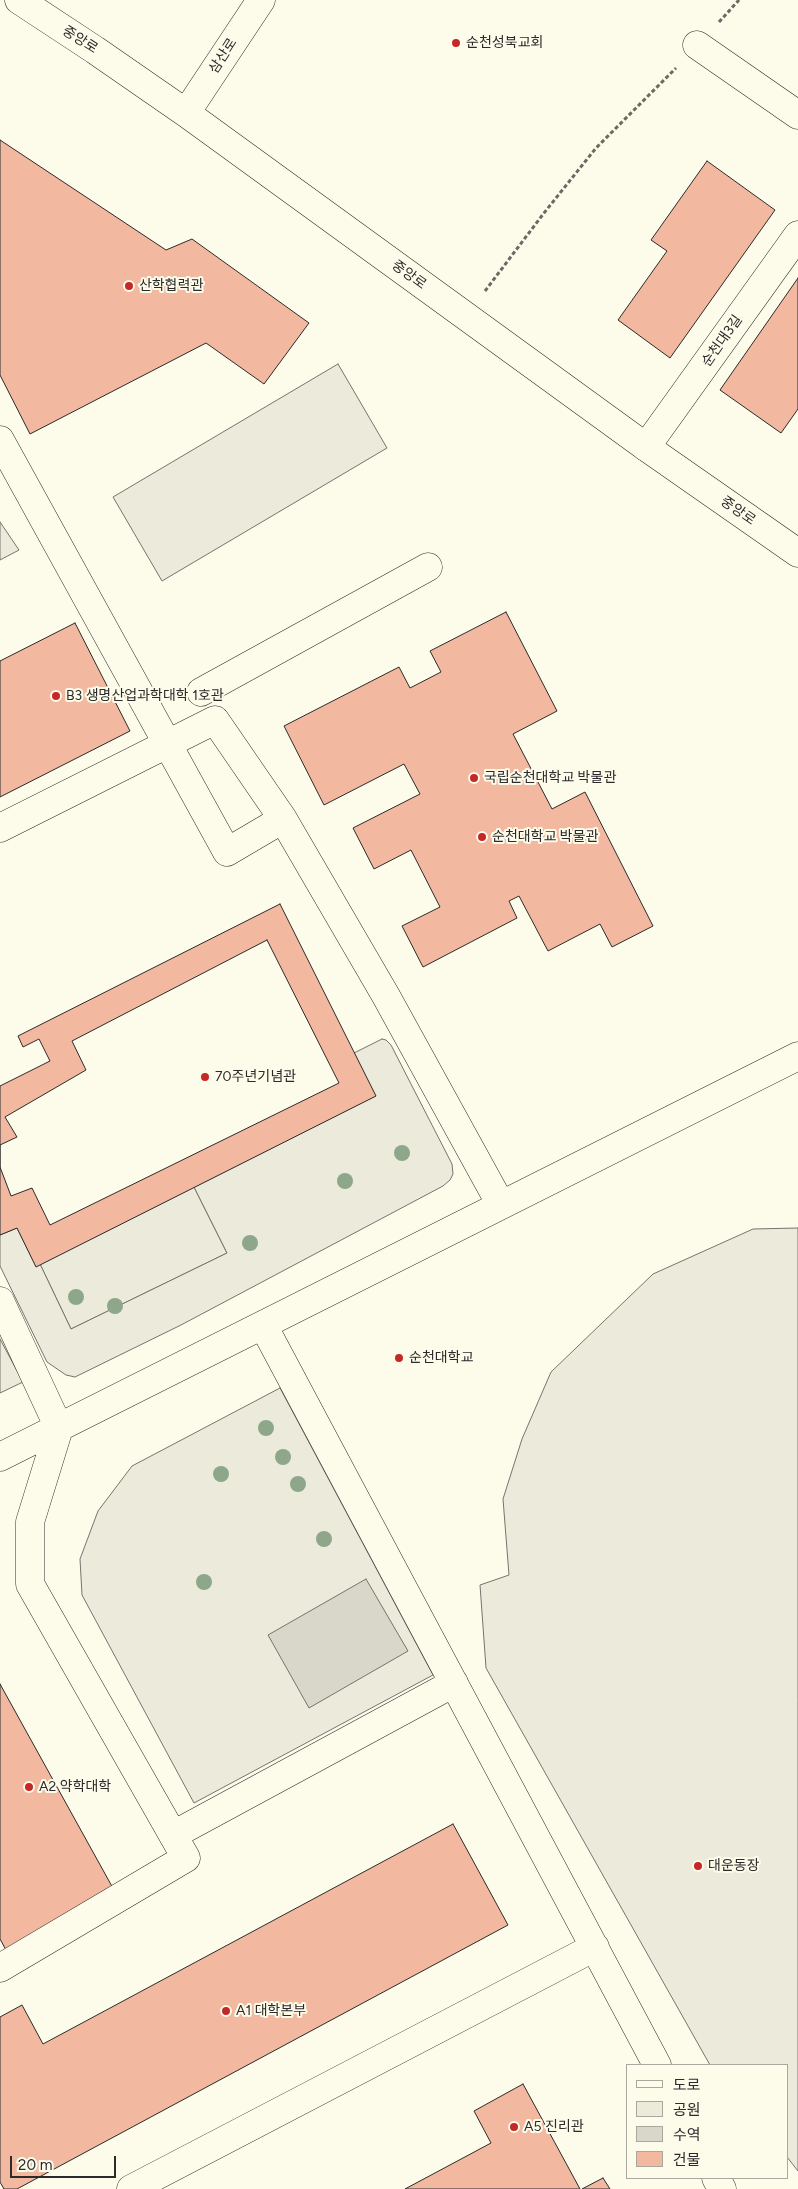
<!DOCTYPE html>
<meta charset="utf-8">
<style>
body{margin:0}
#map{position:relative;width:798px;height:2189px;overflow:hidden;background:#fdfbea;font-family:Figtree,"Noto Sans KR",sans-serif}
canvas{display:block}
.legend{position:absolute;left:626px;top:2064px;width:162px;height:115px;box-sizing:border-box;background:#fdfbea;border:1px solid #a9a89e;margin:0;padding:6px 9px;list-style:none;font-size:15px;color:#2b2b2b}
.legend li{display:flex;align-items:center;gap:10px;height:25px}
.legend b{width:25px;border:1px solid #a9a89e}
.scale{position:absolute;left:10px;top:2156px;width:106px;height:22px;box-sizing:border-box;border:2px solid #2b2b2b;border-top:0;padding-left:6px;font-size:15px;line-height:18px;white-space:nowrap;color:#2b2b2b;-webkit-text-stroke:4px #fdfbea;paint-order:stroke}
</style>
<div id="map">
<canvas width="798" height="2189"></canvas>
<ul class="legend">
<li><b style="height:6px;background:#fdfbea"></b>도로</li>
<li><b style="height:14px;background:#ecebdb"></b>공원</li>
<li><b style="height:14px;background:#d8d7c9"></b>수역</li>
<li><b style="height:14px;background:#f2b8a0"></b>건물</li>
</ul>
<div class="scale">20 m</div>
</div>
<script>
const context = document.querySelector('canvas').getContext('2d');
context.lineJoin = 'round';
function fillPath(path, color) { context.fillStyle = color; context.fill(path, 'evenodd'); }
const toPath = rows => new Path2D(rows.map(r => 'M' + r).join(''));
function trace(path, color, width, dash) { context.strokeStyle = color; context.lineWidth = width; context.lineCap = dash ? 'butt' : 'round'; context.setLineDash(dash || []); context.stroke(path); }
function label(font, color, halo, rows, align = 'center') {
  context.font = font + ' Figtree,"Noto Sans KR",sans-serif'; context.lineWidth = 4; context.setLineDash([]); context.textBaseline = 'middle'; context.strokeStyle = halo; context.fillStyle = color; for (const [text, x, y, turn = 0] of rows) {
    context.save(); context.translate(x, y); context.rotate((+turn || 0) * Math.PI / 180); context.textAlign = isNaN(turn) ? turn : align; if (halo) context.strokeText(text, 0, 0); context.fillText(text, 0, 0); context.restore();
  }
}
const green = toPath([
 [194,1187,227,1253,71,1329,40,1264,194,1187],
 [798,1228,798,2171,787,2157,787,2065,710,2065,486,1668,480,1585,509,1575,503,1499,522,1439,551,1372,653,1274,753,1229,798,1228],
 [0,1339,23,1382,0,1393,0,1339],
 [280,1388,433,1675,194,1803,82,1595,80,1559,98,1511,132,1466,280,1388]
]);
const parking = toPath([
 [338,364,387,448,162,581,113,497,338,364],
 [0,522,19,550,0,560,0,522],
 [382,1039,386,1040,391,1045,452,1164,453,1174,450,1180,443,1186,181,1325,75,1377,66,1375,47,1362,0,1266,0,1235,17,1228,36,1266,40,1264,71,1329,227,1253,194,1187,375,1096,354,1053,382,1039]
]);
const water = toPath([
 [366,1579,408,1651,309,1708,268,1635,366,1579]
]);
const building = toPath([
 [0,140,166,250,192,239,309,323,264,384,206,343,30,434,0,375,0,140],
 [707,161,775,210,670,358,618,320,667,251,651,240,707,161],
 [798,278,798,409,781,433,720,390,798,278],
 [506,612,557,711,513,734,552,809,585,792,653,926,612,947,600,924,548,951,519,896,509,901,517,918,423,967,402,926,440,907,411,850,374,869,353,828,420,794,404,764,324,805,284,726,399,667,410,688,441,672,430,651,506,612],
 [75,623,130,731,0,797,0,661,75,623],
 [280,904,376,1096,36,1267,17,1228,0,1235,0,1086,50,1061,39,1039,23,1047,18,1036,280,904],
 [267,940,339,1083,50,1225,32,1188,11,1196,0,1167,0,1145,17,1137,5,1117,86,1070,72,1041,267,940],
 [0,1684,114,1890,6,1950,0,1939,0,1684],
 [453,1824,508,1925,17,2189,4,2189,0,2182,0,2017,22,2005,43,2044,453,1824],
 [523,2084,580,2189,405,2189,491,2143,474,2111,523,2084],
 [603,2178,610,2189,582,2189,603,2178]
]);
const path = toPath([
 [719,22,739,0],
 [485,291,544,213,596,148,676,68]
]);
const minor = toPath([
 [697,45,798,115],
 [0,440,227,852,283,819],
 [646,447,798,235],
 [201,692,428,567],
 [0,828,215,720,283,819,386,996,501,1205],
 [0,1301,59,1428,30,1522,30,1584,186,1858,0,1968],
 [263,1325,657,2065],
 [0,1457,798,1056],
 [173,1835,454,1683],
 [716,2178,722,2189],
 [131,2189,595,1947]
]);
const major = toPath([
 [19,0,95,50,186,113,646,447,798,553],
 [186,113,261,0]
]);
const trees = [
 [402,1153],
 [345,1181],
 [250,1243],
 [76,1297],
 [115,1306],
 [266,1428],
 [283,1457],
 [221,1474],
 [298,1484],
 [324,1539],
 [204,1582]
];
const markers = [
 [456,43,5,"#c62828"],
 [129,286,5,"#c62828"],
 [56,696,5,"#c62828"],
 [474,778,5,"#c62828"],
 [482,837,5,"#c62828"],
 [205,1077,5,"#c62828"],
 [399,1358,5,"#c62828"],
 [29,1787,5,"#c62828"],
 [698,1866,5,"#c62828"],
 [226,2011,5,"#c62828"],
 [514,2127,5,"#c62828"]
];
const streetNames = [
 ["중앙로",80,40,32],
 ["삼산로",223,56,-57],
 ["중앙로",409,275,36],
 ["순천대3길",722,341,-55],
 ["중앙로",738,511,35]
];
const poiNames = [
 ["순천성북교회",466,43],
 ["산학협력관",139,286],
 ["B3 생명산업과학대학 1호관",66,696],
 ["국립순천대학교 박물관",484,778],
 ["순천대학교 박물관",492,837],
 ["70주년기념관",215,1077],
 ["순천대학교",409,1358],
 ["A2 약학대학",39,1787],
 ["대운동장",708,1866],
 ["A1 대학본부",236,2011],
 ["A5 진리관",524,2127]
];
fillPath(green, '#ecebdb');
trace(green, '#74746e', 1);
fillPath(parking, '#eceadb');
trace(parking, '#74746e', 1);
fillPath(water, '#d8d7c9');
trace(water, '#74746e', 1);
fillPath(building, '#f2b8a0');
trace(building, '#2b2b2b', 1);
trace(minor, '#2b2b2b', 29);
trace(major, '#2b2b2b', 29);
trace(path, '#6a6964', 3, [4, 2.5]);
trace(minor, '#fdfbea', 28);
trace(major, '#fdfbea', 28);
context.fillStyle = '#8ea78a';
for (const [x, y] of trees) { context.beginPath(); context.arc(x, y, 8, 0, 2 * Math.PI); context.fill(); }
for (const [x, y, r, color] of markers) { const dot = new Path2D(); dot.arc(x, y, r, 0, 2 * Math.PI); context.fillStyle = color; context.fill(dot); trace(dot, '#fdfbea', 2); }
label('14px', '#2b2b2b', '#fdfbea', streetNames);
label('14px', '#2b2b2b', '#fdfbea', poiNames, 'left');
</script>
